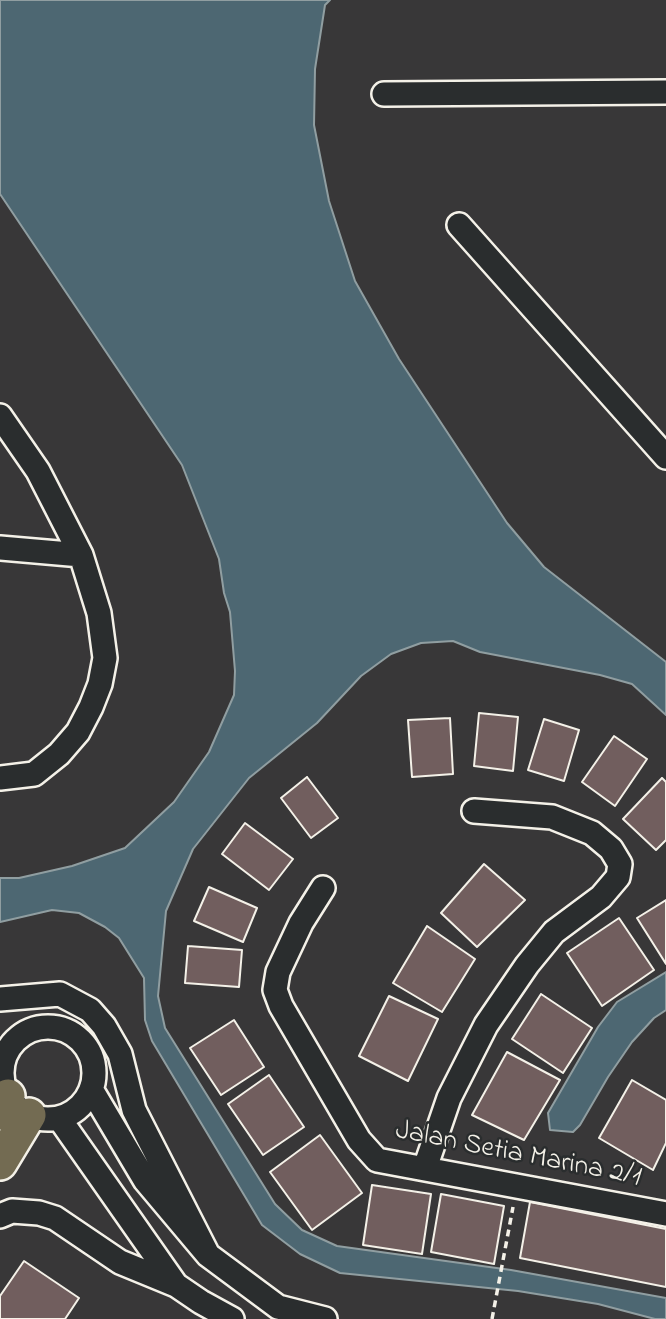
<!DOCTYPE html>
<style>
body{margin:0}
canvas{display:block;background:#383738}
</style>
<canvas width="666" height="1319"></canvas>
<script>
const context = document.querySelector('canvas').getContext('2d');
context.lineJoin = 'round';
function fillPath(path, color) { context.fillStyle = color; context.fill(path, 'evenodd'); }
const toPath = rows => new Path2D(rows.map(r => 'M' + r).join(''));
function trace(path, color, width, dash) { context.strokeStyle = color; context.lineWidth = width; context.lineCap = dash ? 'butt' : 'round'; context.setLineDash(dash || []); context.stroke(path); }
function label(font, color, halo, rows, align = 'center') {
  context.font = font + ' "Indie Flower",sans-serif'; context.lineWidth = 5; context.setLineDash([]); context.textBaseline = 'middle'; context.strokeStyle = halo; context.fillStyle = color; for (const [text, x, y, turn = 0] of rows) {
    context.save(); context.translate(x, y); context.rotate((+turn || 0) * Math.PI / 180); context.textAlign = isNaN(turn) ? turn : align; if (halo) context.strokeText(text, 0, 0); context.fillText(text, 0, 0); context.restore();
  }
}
const water = toPath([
 [0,0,330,0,325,5,315,69,314,125,329,201,355,281,399,359,507,523,544,567,666,662,666,715,632,684,600,675,480,652,453,641,421,643,391,654,361,676,317,723,249,778,193,849,166,911,158,996,165,1028,275,1204,302,1230,337,1246,511,1270,666,1298,666,1319,655,1319,598,1304,518,1291,340,1273,300,1254,262,1225,152,1041,145,1020,144,978,119,938,105,927,79,913,52,910,0,922,0,878,19,878,72,866,125,848,174,802,209,752,234,695,235,671,230,612,224,593,219,559,182,465,0,194,0,0],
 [666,972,666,1010,654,1018,632,1042,608,1077,580,1125,573,1132,550,1130,548,1113,598,1027,617,1002,666,972]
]);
const building = toPath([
 [479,713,518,717,513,771,474,766,479,713],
 [450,718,453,774,412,777,408,720,450,718],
 [544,719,579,730,564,781,528,770,544,719],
 [614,736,647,759,615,806,582,782,614,736],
 [307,777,338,818,311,838,281,798,307,777],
 [662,778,666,782,666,840,656,850,623,819,662,778],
 [245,823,293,859,269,890,222,854,245,823],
 [484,864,525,900,477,947,441,913,484,864],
 [209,887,257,908,243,942,194,921,209,887],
 [666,900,666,964,637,918,666,900],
 [619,918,654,970,602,1006,567,953,619,918],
 [427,926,475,959,442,1012,393,983,427,926],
 [188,946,242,950,239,987,185,983,188,946],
 [541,994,592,1028,563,1073,512,1039,541,994],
 [389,996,438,1019,408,1081,359,1056,389,996],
 [234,1020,264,1067,221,1095,190,1048,234,1020],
 [507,1052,560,1080,524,1140,472,1115,507,1052],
 [269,1075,304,1127,263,1155,228,1104,269,1075],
 [632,1080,666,1100,666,1143,653,1170,599,1138,632,1080],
 [320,1135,362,1193,312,1230,270,1172,320,1135],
 [372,1185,431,1194,422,1254,363,1245,372,1185],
 [441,1194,504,1206,494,1264,431,1252,441,1194],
 [530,1202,666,1229,666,1287,520,1258,530,1202],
 [24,1261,79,1298,65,1319,0,1319,0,1296,24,1261]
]);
const path = toPath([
 [492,1319,513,1207]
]);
const minor = toPath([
 [384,94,666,92],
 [459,225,666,457],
 [0,416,38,471,81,555,99,613,105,658,100,684,91,707,78,732,59,754,34,774,0,778],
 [0,548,81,555],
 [323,888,301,923,278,972,275,990,281,1006,359,1140,377,1160,666,1214],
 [0,999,60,994,90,1010,104,1026,120,1054,134,1110,208,1255],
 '2 1073a46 46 0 1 1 92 0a46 46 0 1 1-92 0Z',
 [91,1089,145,1180,208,1255,278,1307,325,1319],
 [59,1118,176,1285],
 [425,1168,449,1098,486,1025,527,965,554,932,601,897,618,877,620,864,611,849,592,833,552,817,474,811],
 [0,1216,12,1211,39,1213,55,1218,120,1262,176,1285,201,1302,232,1319]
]);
const highway = toPath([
 [0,1113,8,1096],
 [0,1163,29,1115]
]);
const streetNames = [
 ["Jalan Setia Marina 2/1",518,1156,11]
];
fillPath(water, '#4d6772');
trace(water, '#909ea1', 2);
fillPath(building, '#715e5e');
trace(building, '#f4f1e8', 2);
trace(minor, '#f4f1e8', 28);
trace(highway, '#f4f1e8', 38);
trace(path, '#f4f1e8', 3.5, [7, 5]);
trace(minor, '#2a2d2e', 23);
trace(highway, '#736b52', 33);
label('28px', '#f4f1e8', '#2a2d2e', streetNames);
</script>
